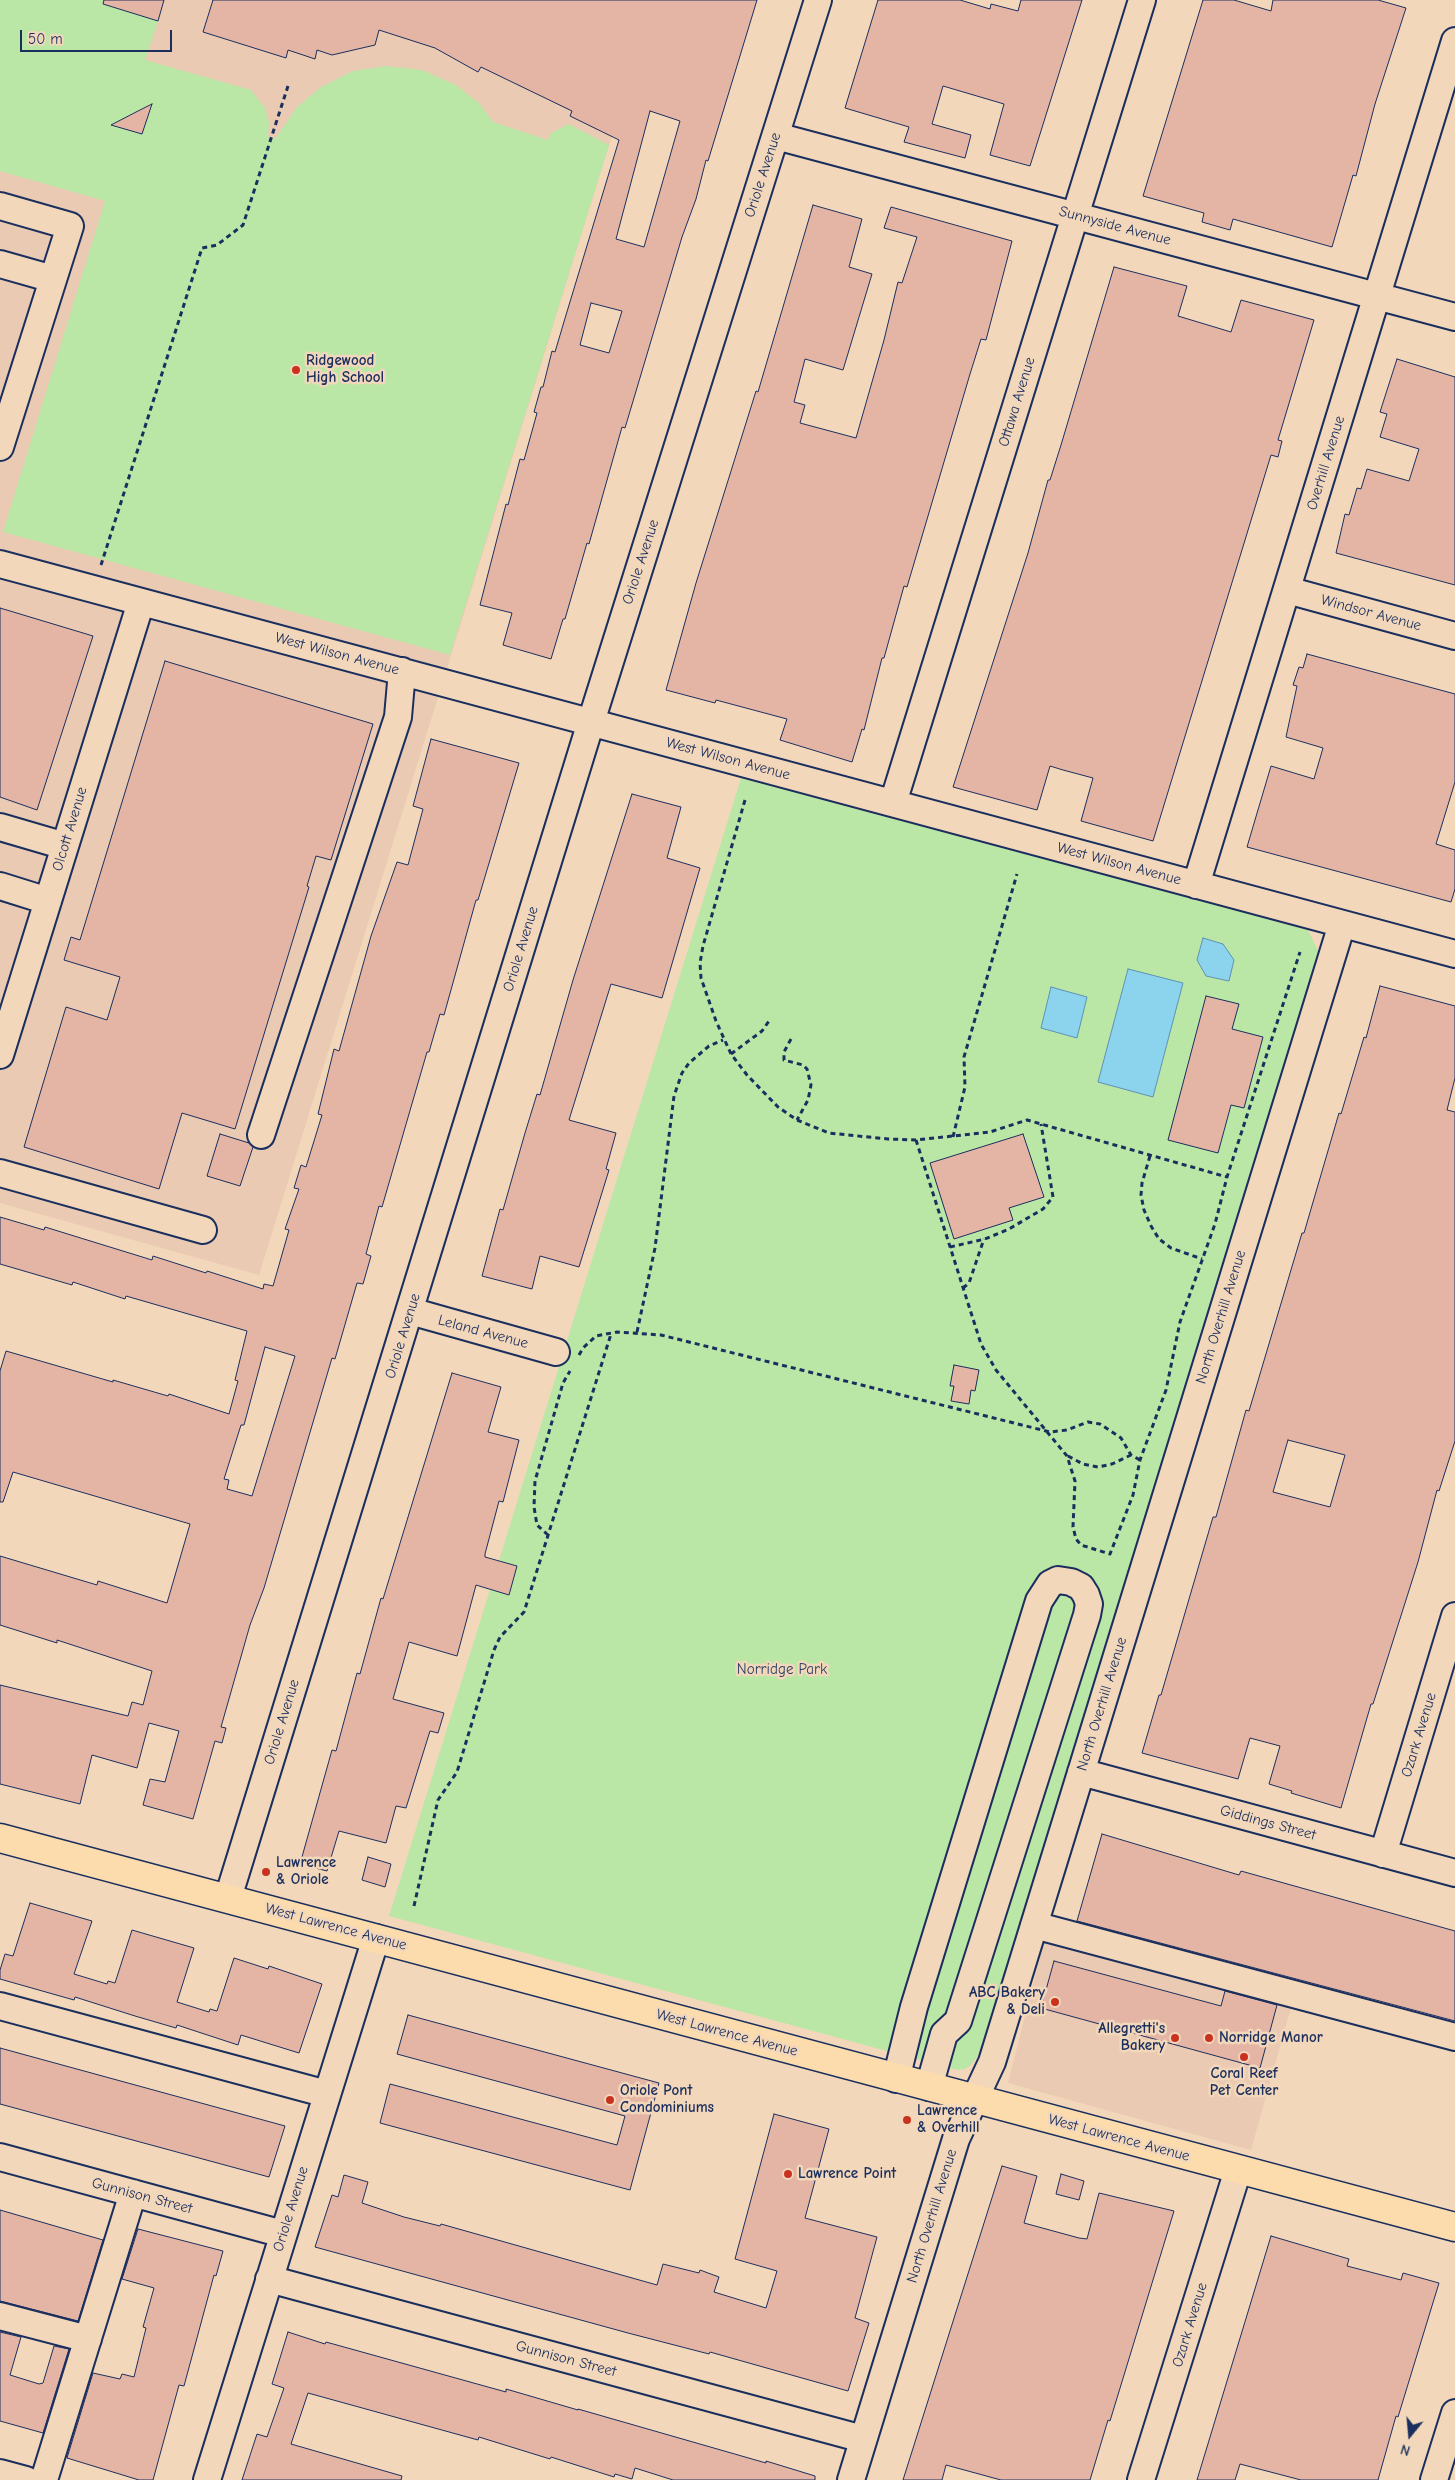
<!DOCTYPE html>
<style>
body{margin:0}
#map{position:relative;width:1455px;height:2480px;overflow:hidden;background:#f3d7ba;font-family:"Comic Neue",sans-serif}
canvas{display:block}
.north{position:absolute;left:1385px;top:2410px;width:50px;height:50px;-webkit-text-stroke:4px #f3d7ba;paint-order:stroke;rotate:197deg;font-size:14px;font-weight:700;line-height:20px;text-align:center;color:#1b2f5e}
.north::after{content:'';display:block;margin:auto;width:18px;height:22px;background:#1b2f5e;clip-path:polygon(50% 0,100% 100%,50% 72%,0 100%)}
.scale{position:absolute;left:20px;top:30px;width:152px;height:22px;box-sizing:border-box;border:2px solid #1b2f5e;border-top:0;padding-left:6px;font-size:15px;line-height:18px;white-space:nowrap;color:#1b2f5e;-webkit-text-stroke:4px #f3d7ba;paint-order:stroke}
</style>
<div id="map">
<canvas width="1455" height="2480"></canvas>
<div class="north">N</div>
<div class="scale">50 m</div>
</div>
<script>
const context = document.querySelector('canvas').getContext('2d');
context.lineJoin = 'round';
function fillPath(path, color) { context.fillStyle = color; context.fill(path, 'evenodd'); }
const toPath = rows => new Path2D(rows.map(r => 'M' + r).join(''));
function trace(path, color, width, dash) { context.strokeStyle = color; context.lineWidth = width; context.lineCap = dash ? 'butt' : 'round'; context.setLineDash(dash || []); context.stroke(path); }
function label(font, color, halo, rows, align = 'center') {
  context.font = font + ' "Comic Neue",sans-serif'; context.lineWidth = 5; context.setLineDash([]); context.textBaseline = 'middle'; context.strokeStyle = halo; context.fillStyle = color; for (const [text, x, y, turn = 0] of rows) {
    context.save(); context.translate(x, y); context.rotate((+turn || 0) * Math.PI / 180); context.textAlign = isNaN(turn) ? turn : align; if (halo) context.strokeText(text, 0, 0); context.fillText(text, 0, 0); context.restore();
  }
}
const built = toPath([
 [0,0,654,0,259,1275,0,1203],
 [1045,1937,1292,2004,1251,2150,1008,2083]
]);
const green = toPath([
 [0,0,123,0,158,21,145,60,251,90,265,108,269,123,268,136,275,139,297,107,321,87,353,71,386,66,422,70,456,85,480,104,493,122,548,140,551,133,569,124,609,145,450,655,3,532,105,201,0,171],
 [741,778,1308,930,1319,953,981,2051,971,2065,965,2069,957,2070,389,1916]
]);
const water = toPath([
 [1203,938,1223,944,1234,960,1229,981,1206,976,1197,960,1203,938],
 [1128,969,1183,983,1153,1097,1098,1082,1128,969],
 [1051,987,1087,997,1077,1038,1041,1028,1051,987]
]);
const building = toPath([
 [104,0,164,0,158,21,103,4,104,0],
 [213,0,757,0,708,161,706,160,696,199,682,237,625,428,622,427,589,544,587,543,565,619,563,619,551,659,503,645,512,613,480,605,506,504,508,505,520,459,524,460,537,413,534,412,541,387,543,387,552,351,555,352,566,315,619,140,570,116,572,111,481,67,478,72,435,48,379,30,375,45,332,55,317,50,315,59,288,50,286,58,203,32,213,0],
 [650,111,680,121,644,247,616,239,650,111],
 [591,303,622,311,609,353,580,345,591,303],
 [878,0,960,0,990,9,991,4,1018,11,1021,0,1082,0,1030,166,990,155,1004,104,943,86,932,124,971,135,965,158,904,142,909,127,845,108,878,0],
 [1203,0,1234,0,1271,11,1273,0,1378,0,1406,8,1375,104,1356,176,1353,175,1332,247,1233,219,1230,230,1202,222,1204,213,1143,196,1203,0],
 [152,104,142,134,111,125,138,111,152,104],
 [813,205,862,219,849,267,872,274,843,370,805,359,794,402,805,405,800,423,856,438,884,340,898,282,902,283,917,237,884,228,891,207,1012,241,986,340,981,339,970,374,907,587,904,586,884,658,882,658,864,730,862,729,852,762,780,740,787,719,716,700,715,703,666,690,696,583,756,391,758,392,813,205],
 [1114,267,1187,286,1178,316,1231,332,1241,300,1314,320,1278,440,1282,441,1278,457,1271,455,1153,841,1081,821,1093,778,1063,770,1050,766,1037,810,953,787,1028,553,1048,480,1050,480,1061,445,1114,267],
 [1397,359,1455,377,1455,585,1336,553,1345,514,1349,515,1357,488,1361,489,1367,469,1409,481,1419,449,1380,437,1387,414,1380,412,1397,359],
 [0,608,93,636,37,810,0,797,0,608],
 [1307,654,1455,694,1455,782,1436,844,1455,850,1455,889,1451,902,1247,847,1271,766,1314,779,1323,748,1286,737,1297,686,1293,685,1299,667,1303,668,1307,654],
 [165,661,373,724,331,860,316,856,307,886,309,887,235,1129,182,1113,159,1189,24,1147,66,1007,107,1020,120,977,64,960,71,937,80,940,165,661],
 [431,739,519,763,478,900,476,900,444,1015,440,1014,429,1052,427,1052,382,1207,379,1206,366,1254,371,1256,363,1284,357,1283,335,1359,332,1358,264,1588,250,1625,221,1727,226,1728,222,1743,215,1741,193,1819,143,1805,150,1779,165,1782,179,1731,149,1723,137,1768,92,1755,80,1804,0,1784,0,1685,128,1716,132,1702,143,1705,152,1671,57,1640,57,1643,0,1625,0,1556,97,1585,98,1581,167,1603,190,1524,13,1472,3,1502,0,1502,0,1371,6,1351,113,1382,113,1380,168,1396,169,1394,229,1414,238,1381,235,1380,247,1331,126,1296,125,1299,73,1282,72,1285,0,1264,0,1217,44,1230,45,1227,152,1260,153,1256,206,1273,207,1271,263,1289,264,1284,273,1286,289,1230,285,1229,299,1189,294,1188,301,1165,306,1167,322,1115,318,1114,334,1049,339,1051,371,936,397,862,408,865,423,809,413,806,431,739],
 [265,1347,295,1356,252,1496,227,1489,229,1480,224,1479,241,1425,244,1425,265,1347],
 [632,794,681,807,667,858,700,868,662,998,611,984,569,1120,616,1133,606,1169,609,1170,579,1267,540,1256,532,1289,482,1276,500,1209,503,1210,525,1133,537,1094,540,1095,573,980,632,794],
 [1380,986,1455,1006,1455,1078,1447,1110,1455,1112,1455,1441,1439,1491,1437,1490,1418,1562,1373,1704,1371,1704,1341,1808,1291,1793,1292,1791,1269,1784,1280,1746,1250,1738,1238,1779,1142,1753,1159,1695,1161,1695,1213,1517,1216,1517,1246,1410,1249,1411,1302,1233,1304,1233,1339,1113,1341,1114,1364,1037,1366,1038,1380,986],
 [1288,1440,1345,1455,1330,1507,1273,1492,1288,1440],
 [1206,996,1239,1004,1232,1029,1263,1037,1244,1108,1231,1105,1218,1153,1168,1140,1206,996],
 [220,1134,249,1143,253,1147,240,1186,207,1176,220,1134],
 [1023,1134,1044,1197,1009,1208,1013,1220,954,1239,930,1163,1023,1134],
 [954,1365,979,1370,975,1391,971,1390,969,1404,951,1401,954,1386,950,1386,954,1365],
 [452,1373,501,1387,488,1432,519,1440,503,1502,499,1501,485,1554,485,1557,517,1566,509,1595,476,1585,457,1656,409,1642,393,1699,444,1713,438,1733,430,1731,406,1808,396,1806,386,1843,339,1831,327,1871,300,1864,332,1750,336,1751,357,1673,360,1674,381,1598,383,1599,452,1373],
 [1102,1834,1239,1875,1241,1871,1455,1931,1455,2021,1077,1921,1102,1834],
 [368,1857,391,1864,385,1887,362,1880,368,1857],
 [30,1903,92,1921,74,1974,107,1984,108,1981,115,1983,132,1930,194,1948,177,2002,209,2012,210,2009,217,2011,234,1958,268,1969,269,1966,322,1984,299,2053,241,2035,238,2045,177,2025,176,2028,135,2016,75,1997,74,2000,0,1979,0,1970,5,1954,13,1956,30,1903],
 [1054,1961,1221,2006,1225,1991,1277,2005,1260,2068,1041,2008,1054,1961],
 [408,2015,659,2083,630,2190,380,2123,390,2084,617,2145,625,2116,397,2054,408,2015],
 [0,2048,285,2126,269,2177,0,2104,0,2048],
 [774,2114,829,2129,805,2218,877,2237,855,2318,869,2323,848,2391,710,2352,709,2354,628,2333,315,2247,332,2195,338,2197,344,2175,368,2182,362,2203,404,2217,440,2226,441,2224,657,2285,663,2264,699,2273,700,2270,719,2277,714,2292,766,2308,777,2271,735,2259,774,2114],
 [1002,2166,1037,2176,1024,2223,1079,2238,1087,2239,1099,2193,1174,2211,1110,2421,1108,2420,1090,2480,1001,2480,946,2465,942,2480,903,2480,1002,2166],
 [1061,2174,1084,2181,1079,2200,1056,2194,1061,2174],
 [0,2210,103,2240,78,2321,0,2301,0,2210],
 [138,2229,223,2251,216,2276,214,2275,184,2386,179,2385,153,2480,139,2480,67,2458,93,2373,120,2379,122,2374,134,2377,146,2328,143,2327,154,2288,122,2279,138,2229],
 [1271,2236,1349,2259,1347,2266,1401,2280,1403,2273,1439,2283,1398,2417,1396,2416,1378,2480,1301,2480,1240,2464,1235,2480,1197,2480,1271,2236],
 [0,2332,21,2337,10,2375,39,2384,43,2383,54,2346,69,2349,43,2433,0,2421,0,2332],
 [288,2332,325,2344,326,2342,506,2392,506,2389,578,2410,578,2409,766,2463,766,2461,815,2476,815,2480,673,2480,635,2468,632,2479,615,2474,614,2477,551,2457,550,2459,479,2437,478,2440,308,2393,291,2444,402,2476,401,2480,242,2480,257,2434,267,2437,284,2388,272,2384,288,2332]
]);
const path = toPath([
 [101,565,202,248,217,245,243,225,288,86],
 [745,800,703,946,700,963,701,978,716,1021,731,1054,747,1075,778,1107,797,1120,829,1133,888,1139,916,1140,990,1132,1027,1120,1227,1177],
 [791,1039,784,1052,784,1060,803,1065,807,1069,811,1085,808,1100,797,1120],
 [731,1054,762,1031,769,1021],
 [953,1137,965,1087,964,1057,1017,874],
 [916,1140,981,1344,996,1370,1067,1456,1075,1481,1073,1527,1076,1539,1081,1545,1110,1554,1133,1495,1140,1460,1166,1390,1180,1322,1215,1224,1227,1177,1300,952],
 [1150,1156,1142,1183,1141,1195,1144,1210,1151,1226,1159,1239,1171,1248,1202,1259],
 [950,1247,985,1239,1009,1229,1043,1209,1053,1197,1041,1124],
 [963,1288,969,1283,984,1239],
 [637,1332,655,1248,674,1096,682,1073,689,1063,709,1046,723,1040],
 [579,1355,583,1348,596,1336,617,1332,661,1335,1050,1432,1067,1430,1088,1422,1100,1424,1121,1438,1131,1455,1140,1460],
 [1068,1456,1083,1464,1098,1467,1112,1464,1131,1455],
 [548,1535,537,1525,534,1507,535,1481,563,1383,570,1371],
 [414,1906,438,1800,457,1772,494,1650,500,1637,524,1612,611,1334]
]);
const minor = toPath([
 [776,136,1455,317],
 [0,206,70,226,0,447],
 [0,264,53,279],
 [0,564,1455,954],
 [1287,590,1455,636],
 [893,803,1142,0],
 [0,827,65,846],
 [1196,885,1455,41],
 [0,886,48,901],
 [0,1055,141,602],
 [261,1135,398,717,402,671],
 [0,1173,203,1230],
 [410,1311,556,1352],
 [1081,1772,1455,1873],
 [1383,1854,1455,1616],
 [228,1898,591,722,818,0],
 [1034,1925,1455,2037],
 [0,2006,327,2094],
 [896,2079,914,2007,1039,1601,1050,1584,1058,1580,1071,1582,1081,1587,1086,1595,1089,1604,1087,1615,958,2021,944,2034,929,2087],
 [0,2157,283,2234],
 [269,2279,863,2439],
 [0,2316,88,2339],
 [0,2473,26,2480],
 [44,2480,133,2193],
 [207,2480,376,1938],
 [851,2480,956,2139,992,2062,1342,924],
 [1141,2480,1238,2170],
 [1434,2480,1455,2413]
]);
const major = toPath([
 [0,1838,1455,2227]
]);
const markers = [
 [296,370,5,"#c8321e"],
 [266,1872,5,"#c8321e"],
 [1055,2002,5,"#c8321e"],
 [1175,2038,5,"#c8321e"],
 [1209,2038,5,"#c8321e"],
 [1244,2057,5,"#c8321e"],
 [610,2100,5,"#c8321e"],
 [907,2120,5,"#c8321e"],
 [788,2174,5,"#c8321e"]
];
const streetNames = [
 ["Oriole Avenue",763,175,-72],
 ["Sunnyside Avenue",1115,226,15],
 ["Ottawa Avenue",1017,402,-73],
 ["Overhill Avenue",1326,463,-73],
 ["Oriole Avenue",641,562,-72],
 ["Windsor Avenue",1371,613,15],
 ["West Wilson Avenue",337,654,15],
 ["West Wilson Avenue",728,759,15],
 ["Olcott Avenue",70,829,-73],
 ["West Wilson Avenue",1119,864,15],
 ["Oriole Avenue",521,949,-73],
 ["North Overhill Avenue",1221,1317,-73],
 ["Leland Avenue",483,1332,15],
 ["Oriole Avenue",403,1336,-73],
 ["North Overhill Avenue",1102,1704,-73],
 ["Oriole Avenue",282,1722,-73],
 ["Ozark Avenue",1419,1735,-73],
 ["Giddings Street",1268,1823,15],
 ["West Lawrence Avenue",336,1927,15],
 ["West Lawrence Avenue",727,2033,15],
 ["West Lawrence Avenue",1119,2138,15],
 ["Gunnison Street",142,2196,15],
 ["Oriole Avenue",291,2209,-73],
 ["North Overhill Avenue",932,2216,-73],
 ["Ozark Avenue",1190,2325,-73],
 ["Gunnison Street",566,2359,15]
];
const poiNames = [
 ["Ridgewood",306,361],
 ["High School",306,378],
 ["Lawrence",276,1863],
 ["& Oriole",276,1880],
 ["ABC Bakery",1045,1993,"right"],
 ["& Deli",1045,2010,"right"],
 ["Allegretti's",1165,2029,"right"],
 ["Bakery",1165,2046,"right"],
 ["Norridge Manor",1219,2038],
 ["Coral Reef",1244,2074,"center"],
 ["Pet Center",1244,2091,"center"],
 ["Oriole Pont",620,2091],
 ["Condominiums",620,2108],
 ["Lawrence",917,2111],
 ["& Overhill",917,2128],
 ["Lawrence Point",798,2174]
];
const parkNames = [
 ["Norridge Park",782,1670]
];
fillPath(built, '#eacab2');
fillPath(green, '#bae7a6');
fillPath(water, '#8cd3ee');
trace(water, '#5f91b4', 1);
fillPath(building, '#e4b5a5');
trace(building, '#1b2f5e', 1);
trace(minor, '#1b2f5e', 30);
trace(major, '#1b2f5e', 31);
trace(path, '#1b2f5e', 3, [5, 4]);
trace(minor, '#f3d7ba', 26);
trace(major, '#fcdcac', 28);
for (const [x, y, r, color] of markers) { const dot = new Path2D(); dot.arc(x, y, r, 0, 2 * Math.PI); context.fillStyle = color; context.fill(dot); trace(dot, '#f3d7ba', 2); }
label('15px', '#1b2f5e', '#f3d7ba', streetNames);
label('bold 15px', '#1b2f5e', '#f3d7ba', poiNames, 'left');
label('15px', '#2b4165', '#f3d7ba', parkNames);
</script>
